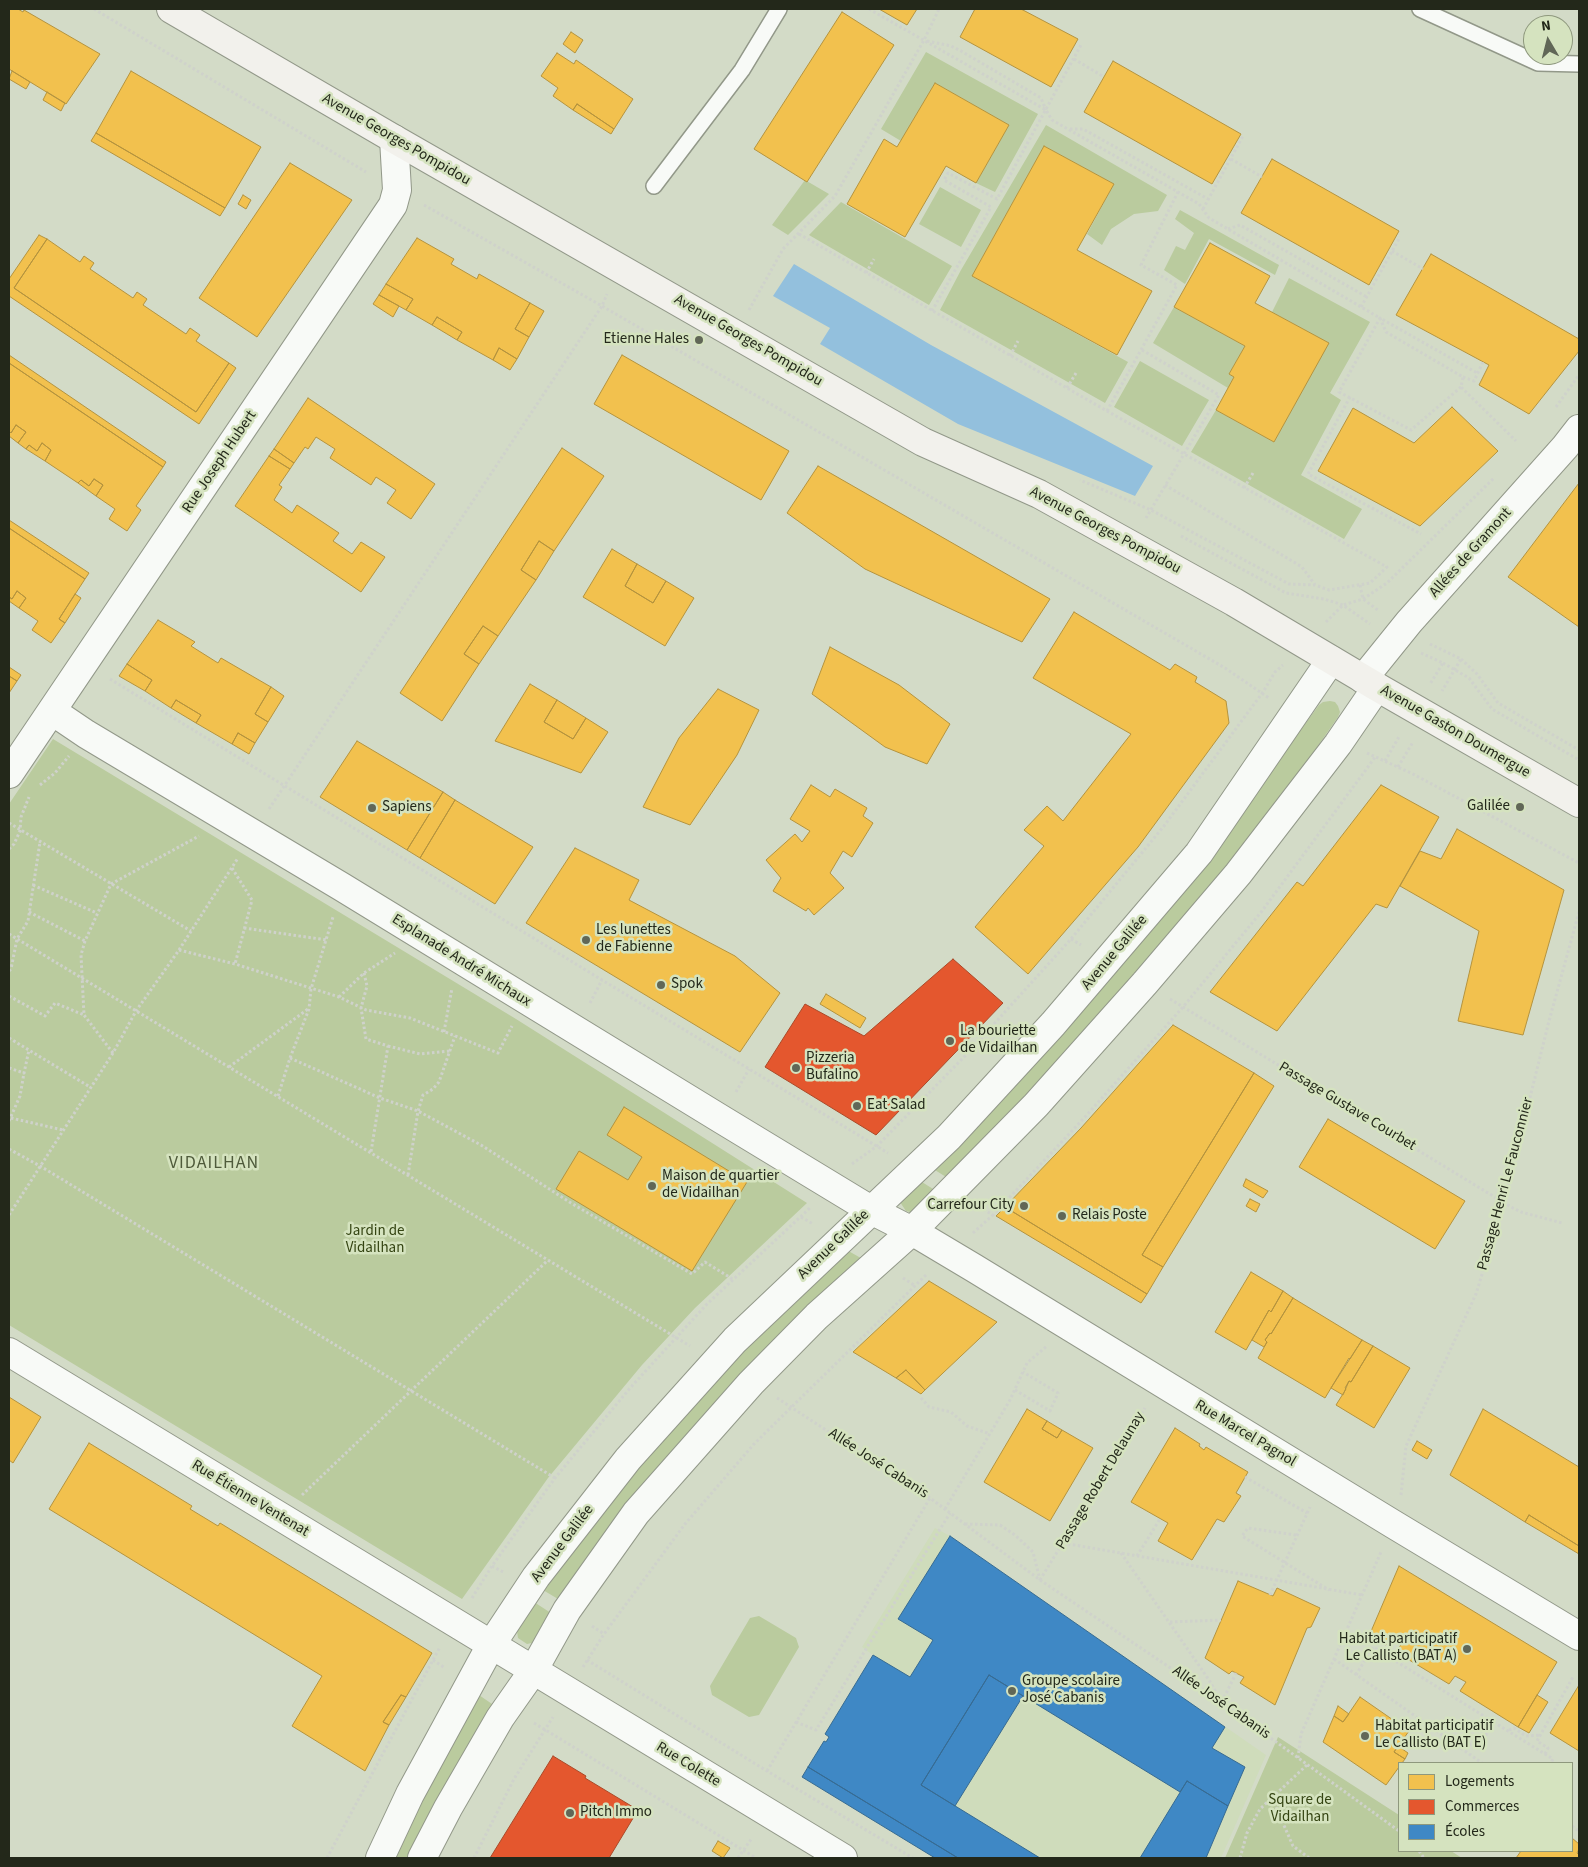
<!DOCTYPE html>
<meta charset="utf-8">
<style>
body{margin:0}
#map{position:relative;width:1588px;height:1867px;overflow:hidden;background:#d3dbc7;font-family:"Source Sans 3",sans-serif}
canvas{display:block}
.frame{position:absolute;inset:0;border:10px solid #23281a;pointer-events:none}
.legend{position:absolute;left:1398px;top:1762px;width:175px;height:90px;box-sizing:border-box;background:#d5e3bf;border:1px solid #8e987d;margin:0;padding:6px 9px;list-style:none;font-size:15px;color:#23281a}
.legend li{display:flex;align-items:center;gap:10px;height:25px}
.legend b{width:25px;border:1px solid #8e987d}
.north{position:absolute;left:1523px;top:15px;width:50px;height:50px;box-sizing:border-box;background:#d5e3bf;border:1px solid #8e987d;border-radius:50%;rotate:352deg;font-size:14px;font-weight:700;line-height:20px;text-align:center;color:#23281a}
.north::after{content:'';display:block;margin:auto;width:18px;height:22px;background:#616757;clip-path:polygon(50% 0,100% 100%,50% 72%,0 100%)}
</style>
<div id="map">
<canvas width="1588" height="1867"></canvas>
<div class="frame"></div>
<ul class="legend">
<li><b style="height:14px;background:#f2c14e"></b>Logements</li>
<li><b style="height:14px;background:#e4572e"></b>Commerces</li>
<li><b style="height:14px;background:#3f88c5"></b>Écoles</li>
</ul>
<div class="north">N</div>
</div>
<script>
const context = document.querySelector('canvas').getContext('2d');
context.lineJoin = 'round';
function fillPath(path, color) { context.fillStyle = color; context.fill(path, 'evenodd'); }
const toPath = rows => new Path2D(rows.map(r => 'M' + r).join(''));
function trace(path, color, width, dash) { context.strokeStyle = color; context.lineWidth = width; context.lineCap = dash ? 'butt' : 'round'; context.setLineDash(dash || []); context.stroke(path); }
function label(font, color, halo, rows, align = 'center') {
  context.font = font + ' "Source Sans 3",sans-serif'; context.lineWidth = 5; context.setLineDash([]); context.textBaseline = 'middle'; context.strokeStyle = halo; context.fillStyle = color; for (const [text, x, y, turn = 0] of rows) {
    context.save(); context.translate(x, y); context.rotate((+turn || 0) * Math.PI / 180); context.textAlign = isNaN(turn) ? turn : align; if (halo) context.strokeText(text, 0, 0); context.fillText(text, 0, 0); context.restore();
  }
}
const built = toPath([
 [935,1528,950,1536,1266,1755,1221,1858,935,1858,802,1777,824,1741,826,1742,829,1737,825,1734,873,1655,862,1647]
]);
const green = toPath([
 [926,52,1038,114,995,192,976,183,1009,125,935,83,901,141,881,129],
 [1046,125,1167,195,1158,211,1134,214,1111,229,1102,245,1087,234,1114,184,1044,146,972,276,1128,362,1105,403,940,310,961,270],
 [805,180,829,194,788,235,772,225],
 [940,187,981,210,961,247,919,224],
 [841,202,952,266,929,305,809,235],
 [1180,210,1279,265,1275,275,1209,239,1185,284,1164,270,1176,246,1185,250,1194,233,1175,219],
 [1289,278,1370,322,1330,393,1341,400,1301,475,1362,509,1344,539,1191,452,1216,410,1274,442,1328,343,1272,312],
 [1174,307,1245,346,1229,374,1234,377,1228,388,1153,343],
 [1140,361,1209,400,1182,446,1114,407],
 [1330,701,1335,702,1338,706,1340,712,1338,717,1274,809,1195,910,951,1180,930,1167,1212,851,1319,705,1323,702],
 [53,739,516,1019,807,1203,695,1308,642,1365,548,1478,462,1599,9,1325,9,804],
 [917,1179,938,1192,915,1213,910,1212,906,1211,900,1202],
 [845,1249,866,1261,563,1602,543,1590,685,1407],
 [534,1602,554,1615,536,1642,527,1644,518,1638,517,1631],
 [759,1616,796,1638,799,1647,759,1715,749,1717,712,1695,710,1686,750,1618],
 [476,1693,495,1706,412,1858,387,1858],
 [1278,1737,1399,1815,1399,1851,1451,1851,1462,1858,1225,1858]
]);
const water = toPath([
 [794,264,931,345,1153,466,1135,496,958,424,820,344,830,328,773,296]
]);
const homes = toPath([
 [9,9,18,9,23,12,24,10,100,54,66,104,9,69,9,9],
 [879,9,917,9,907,25,879,9],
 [975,9,1021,9,1078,39,1051,87,960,37,975,9],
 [842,12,894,45,807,182,754,149,842,12],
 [571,32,583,40,575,53,563,44,571,32],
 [557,53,574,64,576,60,633,99,614,129,577,104,573,110,553,96,558,88,541,76,557,53],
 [1113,61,1241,134,1212,184,1084,112,1113,61],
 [12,71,30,82,26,89,9,79,12,71],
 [131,71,261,147,225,208,96,133,131,71],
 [935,83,1009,125,976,183,946,166,905,237,847,204,884,139,897,147,935,83],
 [47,92,65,103,61,111,43,100,47,92],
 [577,104,614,129,611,134,573,110,577,104],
 [96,133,225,208,220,216,91,141,96,133],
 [1044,146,1114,184,1077,250,1152,291,1117,355,972,276,1044,146],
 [1272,159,1399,231,1369,285,1241,213,1272,159],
 [290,163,352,200,257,337,199,298,290,163],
 [243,195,251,200,246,209,238,204,243,195],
 [39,235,47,239,14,288,196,412,229,363,236,368,199,424,9,296,9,279,39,235],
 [417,238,454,259,451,264,477,279,479,274,530,303,515,329,529,337,517,359,499,348,493,360,457,340,462,332,437,317,432,325,406,310,413,299,386,284,417,238],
 [47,239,80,262,84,256,94,263,90,269,133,298,137,292,147,299,143,305,186,334,190,328,200,335,196,341,229,363,196,412,14,288,47,239],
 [1210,243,1270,276,1255,303,1329,343,1274,442,1216,410,1234,377,1229,374,1245,346,1174,307,1210,243],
 [1431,254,1579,339,1579,351,1529,414,1479,385,1489,365,1396,315,1431,254],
 [386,284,413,299,406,310,379,295,386,284],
 [379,295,399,306,393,317,373,304,379,295],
 [530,303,544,311,529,337,515,329,530,303],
 [437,317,462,332,457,340,432,325,437,317],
 [499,348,517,359,510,370,493,360,499,348],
 [9,355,166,462,163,467,9,363,9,355],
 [622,355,789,451,761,500,594,404,622,355],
 [9,363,163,467,136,506,141,510,127,531,109,519,115,509,96,496,103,485,94,479,89,486,81,480,78,483,45,461,51,450,42,443,37,451,29,445,26,449,18,443,26,432,16,425,11,433,9,431,9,363],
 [308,398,435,484,411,519,387,503,396,490,376,477,371,485,330,458,335,449,316,437,308,449,305,447,294,463,274,449,308,398],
 [1452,407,1498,451,1420,526,1318,471,1353,408,1414,443,1452,407],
 [16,425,26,432,18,443,9,436,9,431,11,433,16,425],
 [42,443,51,450,45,461,26,449,29,445,37,451,42,443],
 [562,448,604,476,554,551,539,541,521,570,536,580,498,636,483,626,464,654,479,664,442,721,400,693,562,448],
 [274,449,294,463,290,469,269,456,274,449],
 [269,456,290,469,279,485,282,487,274,500,292,513,297,505,339,533,333,541,352,554,361,542,385,557,361,592,235,506,269,456],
 [818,466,1050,599,1022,642,865,569,787,513,818,466],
 [94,479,103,485,96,496,78,483,81,480,89,486,94,479],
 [1579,483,1579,627,1508,577,1579,483],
 [9,520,89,573,85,579,9,528,9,520],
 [9,528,85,579,59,619,65,623,51,643,32,630,38,621,19,608,26,598,17,591,12,599,9,597,9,528],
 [539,541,554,551,536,580,521,570,539,541],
 [612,549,637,564,625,586,653,603,666,581,694,598,665,646,583,597,612,549],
 [637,564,666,581,653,603,625,586,637,564],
 [17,591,26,598,19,608,9,601,9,597,12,599,17,591],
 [75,594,81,598,65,623,59,619,75,594],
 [1074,612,1170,670,1175,664,1197,677,1195,682,1226,701,1229,723,1138,847,1028,974,975,927,1044,846,1024,830,1047,806,1063,821,1131,734,1033,678,1074,612],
 [158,620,195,642,191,646,218,663,221,658,271,687,255,714,268,722,255,743,238,733,232,744,196,723,201,715,176,700,171,708,145,691,152,680,127,664,158,620],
 [483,626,498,636,479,664,464,654,483,626],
 [830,647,899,685,950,724,927,764,885,747,812,694,830,647],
 [127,664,152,680,145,691,119,676,127,664],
 [9,667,21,675,17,681,9,676,9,667],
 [9,676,17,681,9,693,9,676],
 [530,684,557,700,544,722,573,739,586,718,608,732,581,773,495,741,530,684],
 [271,687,284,696,268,722,255,714,271,687],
 [718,689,759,710,737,755,690,825,643,807,679,738,718,689],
 [176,700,201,715,196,723,171,708,176,700],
 [557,700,586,718,573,739,544,722,557,700],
 [238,733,255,743,249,754,232,744,238,733],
 [357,741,443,792,407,850,320,797,357,741],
 [811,785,830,797,835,789,867,808,863,816,873,823,852,857,843,851,830,873,844,888,814,915,808,908,806,911,773,891,781,878,766,860,795,834,802,842,810,831,790,819,811,785],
 [1381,785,1439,817,1387,908,1376,904,1277,1031,1210,992,1297,882,1303,886,1381,785],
 [443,792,455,800,420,858,407,850,443,792],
 [455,800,533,847,495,904,420,858,455,800],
 [1457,829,1564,890,1523,1035,1458,1021,1479,931,1400,886,1420,851,1441,859,1457,829],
 [575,848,639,880,629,900,735,956,780,993,740,1052,526,923,575,848],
 [826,994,866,1018,860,1028,820,1004,826,994],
 [1173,1025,1254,1073,1142,1255,1163,1267,1147,1294,1005,1207,1081,1128,1173,1025],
 [1254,1073,1274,1086,1163,1267,1142,1255,1254,1073],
 [624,1107,747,1182,692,1271,556,1189,579,1151,628,1180,642,1157,607,1135,624,1107],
 [1328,1119,1465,1201,1435,1249,1299,1167,1328,1119],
 [1246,1179,1268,1191,1263,1198,1243,1186,1246,1179],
 [1250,1199,1260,1204,1256,1212,1246,1206,1250,1199],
 [1005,1207,1147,1294,1141,1303,996,1216,1005,1207],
 [1251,1272,1283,1291,1271,1312,1269,1310,1246,1350,1215,1332,1251,1272],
 [929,1281,997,1322,925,1390,906,1370,896,1378,853,1352,929,1281],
 [1283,1291,1293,1298,1271,1334,1270,1333,1265,1340,1267,1342,1264,1347,1252,1340,1269,1310,1271,1312,1283,1291],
 [1293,1298,1362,1340,1350,1359,1349,1358,1325,1398,1258,1358,1267,1342,1265,1340,1270,1333,1271,1334,1293,1298],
 [1362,1340,1373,1346,1351,1382,1349,1381,1343,1395,1331,1388,1362,1340],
 [1373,1346,1410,1368,1374,1428,1336,1405,1346,1389,1345,1388,1349,1381,1351,1382,1373,1346],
 [906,1370,925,1390,921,1394,896,1378,906,1370],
 [9,1397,41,1417,13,1463,9,1460,9,1397],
 [1027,1409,1047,1421,1042,1429,1057,1438,1062,1430,1093,1448,1050,1521,984,1482,1027,1409],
 [1483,1409,1579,1467,1579,1546,1529,1515,1525,1522,1450,1475,1483,1409],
 [1047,1421,1062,1430,1057,1438,1042,1429,1047,1421],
 [1175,1428,1200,1444,1199,1446,1204,1450,1206,1447,1248,1472,1236,1493,1241,1496,1224,1522,1217,1519,1192,1560,1158,1541,1168,1523,1131,1502,1175,1428],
 [1417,1441,1432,1450,1427,1459,1412,1450,1417,1441],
 [89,1443,192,1506,190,1509,218,1526,220,1523,432,1653,406,1697,401,1695,383,1722,389,1725,365,1771,292,1726,322,1676,49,1509,89,1443],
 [1529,1515,1579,1546,1579,1554,1525,1522,1529,1515],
 [1399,1566,1557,1662,1518,1727,1460,1691,1466,1682,1455,1676,1449,1684,1396,1652,1402,1643,1391,1637,1386,1645,1369,1636,1399,1566],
 [1238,1581,1273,1596,1277,1588,1320,1608,1311,1627,1307,1628,1275,1705,1240,1683,1244,1677,1232,1671,1229,1674,1205,1658,1238,1581],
 [1579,1685,1579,1751,1550,1733,1579,1685],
 [401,1695,406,1697,389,1725,383,1722,401,1695],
 [1537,1695,1548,1702,1529,1733,1518,1727,1537,1695],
 [1360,1697,1409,1731,1394,1752,1405,1759,1402,1763,1399,1763,1399,1767,1386,1785,1323,1742,1334,1716,1343,1722,1360,1697],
 [1338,1706,1349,1714,1343,1722,1334,1716,1338,1706],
 [1398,1746,1408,1753,1405,1759,1394,1752,1398,1746],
 [1572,1838,1579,1844,1579,1849,1577,1853,1579,1855,1579,1858,1516,1858,1521,1851,1572,1851,1572,1838],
 [718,1841,730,1848,723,1858,712,1851,718,1841]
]);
const shops = toPath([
 [953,959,1003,1003,876,1135,765,1067,805,1004,864,1036,953,959],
 [553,1756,586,1776,585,1778,638,1810,609,1858,490,1858,553,1756]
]);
const schools = toPath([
 [950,1536,1225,1727,1212,1748,1245,1767,1228,1806,1187,1781,1180,1792,989,1675,921,1785,1040,1858,958,1858,808,1767,824,1741,826,1742,829,1737,825,1734,873,1655,910,1677,933,1640,898,1619,950,1536],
 [989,1675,1023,1696,955,1806,921,1785,989,1675],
 [808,1767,958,1858,935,1858,802,1777,808,1767],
 [1187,1781,1228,1806,1206,1858,1140,1858,1187,1781]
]);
const path = toPath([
 [94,9,366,172],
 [869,9,1046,110,1052,120,1199,204,1209,218,1380,318,1386,332,1463,377,1461,387,1516,441],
 [927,41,951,46,961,51,1041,98,1046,110],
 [1074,59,1104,77],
 [1070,129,1083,129,1208,199],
 [1231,159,1262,177],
 [424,205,602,306,1225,668,1269,698],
 [1203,209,1243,136],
 [1228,229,1240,225,1367,297],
 [799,234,1107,411,1387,567,1370,583,1329,590,1315,585,1289,584,1151,510,1080,480],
 [1392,251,1423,269],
 [866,273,874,259],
 [1361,307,1400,237],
 [749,310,783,249,835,196,924,40,939,9],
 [932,311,991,207,944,180,948,173,997,199,1081,45],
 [1142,350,1219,395,1146,518],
 [1010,356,1018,341],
 [1463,377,1474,381,1483,362],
 [1461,387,1411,430,1339,392,1380,318,1477,373],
 [1067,388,1076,373],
 [1350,397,1308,474,1421,534],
 [1556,407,1579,375],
 [1107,411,1177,285,1141,265,1178,192],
 [1165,485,1302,567,1315,585],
 [1244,488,1253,473],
 [1181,536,1286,593,1324,599,1343,605,1370,624],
 [1360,585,1363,599,1379,611],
 [1326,622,1343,605,1363,599,1387,583,1494,478],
 [1430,644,1461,659,1442,691],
 [1421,653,1443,663,1430,684],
 [1461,659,1477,674,1498,703,1579,750],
 [1443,663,1469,678,1492,709,1579,760],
 [110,679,602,980,888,1153],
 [1367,753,1413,774,1579,863],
 [1385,761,1400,735],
 [1398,767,1413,742],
 [40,785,55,773,69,756],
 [269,809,602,306,607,294],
 [9,823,191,931],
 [9,849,14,844,20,831,21,817,29,797],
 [232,868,252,900,235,964],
 [33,885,97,913],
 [29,912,85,941],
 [244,928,327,940],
 [9,934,690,1346],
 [1071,939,1081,945],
 [179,950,235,964,339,997,366,1010,410,1018,498,1053,512,1026],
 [9,971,11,969,17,939,28,921,40,842],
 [364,973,367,986,361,1008,366,1039,388,1046,371,1152],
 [9,996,45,1016,55,1003,84,1015],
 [339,997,364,973,395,953],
 [1170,999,1511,1207,1521,1212,1562,1223],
 [590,1003,602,980],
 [444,1032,452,988],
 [9,1038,90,1087],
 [388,1046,420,1054,450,1051],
 [113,1053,84,1015,81,955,85,941,111,884,199,836],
 [290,1058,380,1098,418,1111,481,1145,571,1203,692,1274,705,1262,734,1280],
 [229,1067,308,1009],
 [9,1068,24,1073,29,1050],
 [736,1092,749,1069],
 [278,1096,290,1058,309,1009,311,989,333,917],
 [11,1118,63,1130],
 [9,1121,20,1096,24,1073],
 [9,1149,40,1166,555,1478],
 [852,1164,877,1146,965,1056,1071,939,1164,826,1263,692,1275,672,1283,665],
 [408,1175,418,1111,423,1095,433,1089,439,1082,455,1036],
 [979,1207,993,1215,1085,1117,1183,1007,1262,911,1376,756],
 [9,1215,113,1053,136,1011,179,950,238,858],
 [801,1217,813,1224],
 [973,1233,993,1215],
 [903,1278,914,1285],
 [1015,1390,1050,1411,1058,1393,1023,1372],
 [777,1398,930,1498,1040,1580,1221,1702,1399,1831],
 [921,1398,929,1407,951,1412,967,1426,990,1434],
 [1245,1477,1307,1513],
 [302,1495,548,1260],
 [1401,1495,1406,1446,1476,1294,1504,1202,1549,1021,1579,912],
 [945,1509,1010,1400,1027,1363,1047,1346],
 [965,1524,1000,1525,1015,1535,1033,1552,1040,1580],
 [1296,1535,1248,1528,1242,1536,1329,1590],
 [1063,1543,1362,1595],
 [1121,1553,1209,1680,1221,1701],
 [1137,1556,1160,1519],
 [492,1566,505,1573],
 [1040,1580,1145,1408],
 [1270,1595,1310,1507],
 [472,1598,492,1566,555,1478,631,1387,707,1304,811,1207],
 [1170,1622,1221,1620],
 [592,1626,604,1634],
 [1334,1659,1482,1763],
 [433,1660,445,1668],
 [587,1660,767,1771,913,1858],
 [583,1667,604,1634,685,1524,754,1444,927,1274],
 [1356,1675,1373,1647,1553,1759,1551,1763],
 [1222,1702,1236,1673],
 [796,1722,816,1730,950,1513],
 [534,1723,756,1858],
 [1509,1730,1514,1728,1526,1736,1541,1735],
 [1459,1747,1476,1743,1486,1735,1488,1718],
 [1545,1754,1548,1748,1537,1741,1573,1677],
 [1298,1758,1301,1734,1381,1552],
 [767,1771,930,1498],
 [1272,1798,1293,1846,1309,1858],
 [1572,1826,1579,1831],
 [1419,1851,1424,1858],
 [327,1858,440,1647],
 [474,1858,514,1779,553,1717],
 [738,1858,752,1838],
 [1240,1858,1247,1833,1260,1809,1308,1764]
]);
const service = toPath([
 [1420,9,1538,63,1579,64],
 [654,186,742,70,779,9]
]);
const minor = toPath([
 [1363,679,1409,622,1565,447,1579,429],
 [52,711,86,734,342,887,721,1119,871,1210,912,1231,974,1268,1393,1524,1579,1636],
 [9,774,393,205,397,190,394,139],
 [9,1352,843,1858],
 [380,1858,410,1794,491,1645,536,1577,628,1459,735,1340,949,1137,1053,1024,1199,853,1331,660],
 [422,1858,448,1808,500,1718,533,1671,567,1610,636,1513,751,1383,817,1316,912,1231,1036,1105,1145,983,1238,874,1338,744,1377,687]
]);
const secondary = toPath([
 [171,9,394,139,923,442,1039,494,1234,602,1377,687,1579,803]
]);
const markers = [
 [699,340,5,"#616757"],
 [1520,807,5,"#616757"],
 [372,808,5,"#616757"],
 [586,940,5,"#616757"],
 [661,985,5,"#616757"],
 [950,1041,5,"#616757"],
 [796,1068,5,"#616757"],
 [857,1106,5,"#616757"],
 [652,1186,5,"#616757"],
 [1024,1206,5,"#616757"],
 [1062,1216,5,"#616757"],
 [1467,1649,5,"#616757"],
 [1012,1691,5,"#616757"],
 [1365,1736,5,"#616757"],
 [570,1813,5,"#616757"]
];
const streetNames = [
 ["Avenue Georges Pompidou",396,140,30],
 ["Avenue Georges Pompidou",748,341,30],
 ["Rue Joseph Hubert",220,462,-56],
 ["Avenue Georges Pompidou",1105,531,28],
 ["Allées de Gramont",1471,553,-48],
 ["Avenue Gaston Doumergue",1455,732,30],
 ["Avenue Galilée",1115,953,-50],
 ["Esplanade André Michaux",461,961,32],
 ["Passage Gustave Courbet",1347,1107,31],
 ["Passage Henri Le Fauconnier",1506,1184,-75],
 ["Avenue Galilée",834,1245,-44],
 ["Rue Marcel Pagnol",1245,1434,31],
 ["Allée José Cabanis",878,1464,33],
 ["Passage Robert Delaunay",1101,1481,-59],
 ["Rue Étienne Ventenat",250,1499,31],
 ["Avenue Galilée",563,1544,-53],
 ["Allée José Cabanis",1221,1703,35],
 ["Rue Colette",688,1765,31]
];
const poiNames = [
 ["Etienne Hales",689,340,"right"],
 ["Galilée",1510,807,"right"],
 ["Sapiens",382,808],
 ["Les lunettes",596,931],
 ["de Fabienne",596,948],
 ["Spok",671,985],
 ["La bouriette",960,1032],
 ["de Vidailhan",960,1049],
 ["Pizzeria",806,1059],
 ["Bufalino",806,1076],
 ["Eat Salad",867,1106],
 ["Maison de quartier",662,1177],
 ["de Vidailhan",662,1194],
 ["Carrefour City",1014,1206,"right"],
 ["Relais Poste",1072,1216],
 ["Habitat participatif",1457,1640,"right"],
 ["Le Callisto (BAT A)",1457,1657,"right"],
 ["Groupe scolaire",1022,1682],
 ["José Cabanis",1022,1699],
 ["Habitat participatif",1375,1727],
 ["Le Callisto (BAT E)",1375,1744],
 ["Pitch Immo",580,1813]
];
const parkNames = [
 ["Jardin de",375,1232],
 ["Vidailhan",375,1249],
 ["Square de",1300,1801],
 ["Vidailhan",1300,1818]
];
const quarterNames = [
 ["VIDAILHAN",214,1164]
];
fillPath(built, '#cfdcbb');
fillPath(green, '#bacb9e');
fillPath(water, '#93c0dd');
fillPath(homes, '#f2c14e');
trace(homes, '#b4933e', 1);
fillPath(shops, '#e4572e');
trace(shops, '#aa4928', 1);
fillPath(schools, '#3f88c5');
trace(schools, '#376b92', 1);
trace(service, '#929889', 18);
trace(minor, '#929889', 30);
trace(secondary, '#929889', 30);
trace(path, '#cfd2cb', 3, [2.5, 2.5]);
trace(service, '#f8faf7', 15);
trace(minor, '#f8faf7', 28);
trace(secondary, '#f2f1ec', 28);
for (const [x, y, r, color] of markers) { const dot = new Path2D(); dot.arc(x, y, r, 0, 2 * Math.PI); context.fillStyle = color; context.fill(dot); trace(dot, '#d5e3bf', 2); }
label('15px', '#23281a', '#d5e3bf', streetNames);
label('15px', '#23281a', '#d5e3bf', poiNames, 'left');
label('15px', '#344412', '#d5e3bf', parkNames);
context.letterSpacing = '1px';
label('18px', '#4f5b3b', '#d5e3bf', quarterNames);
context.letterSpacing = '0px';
</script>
